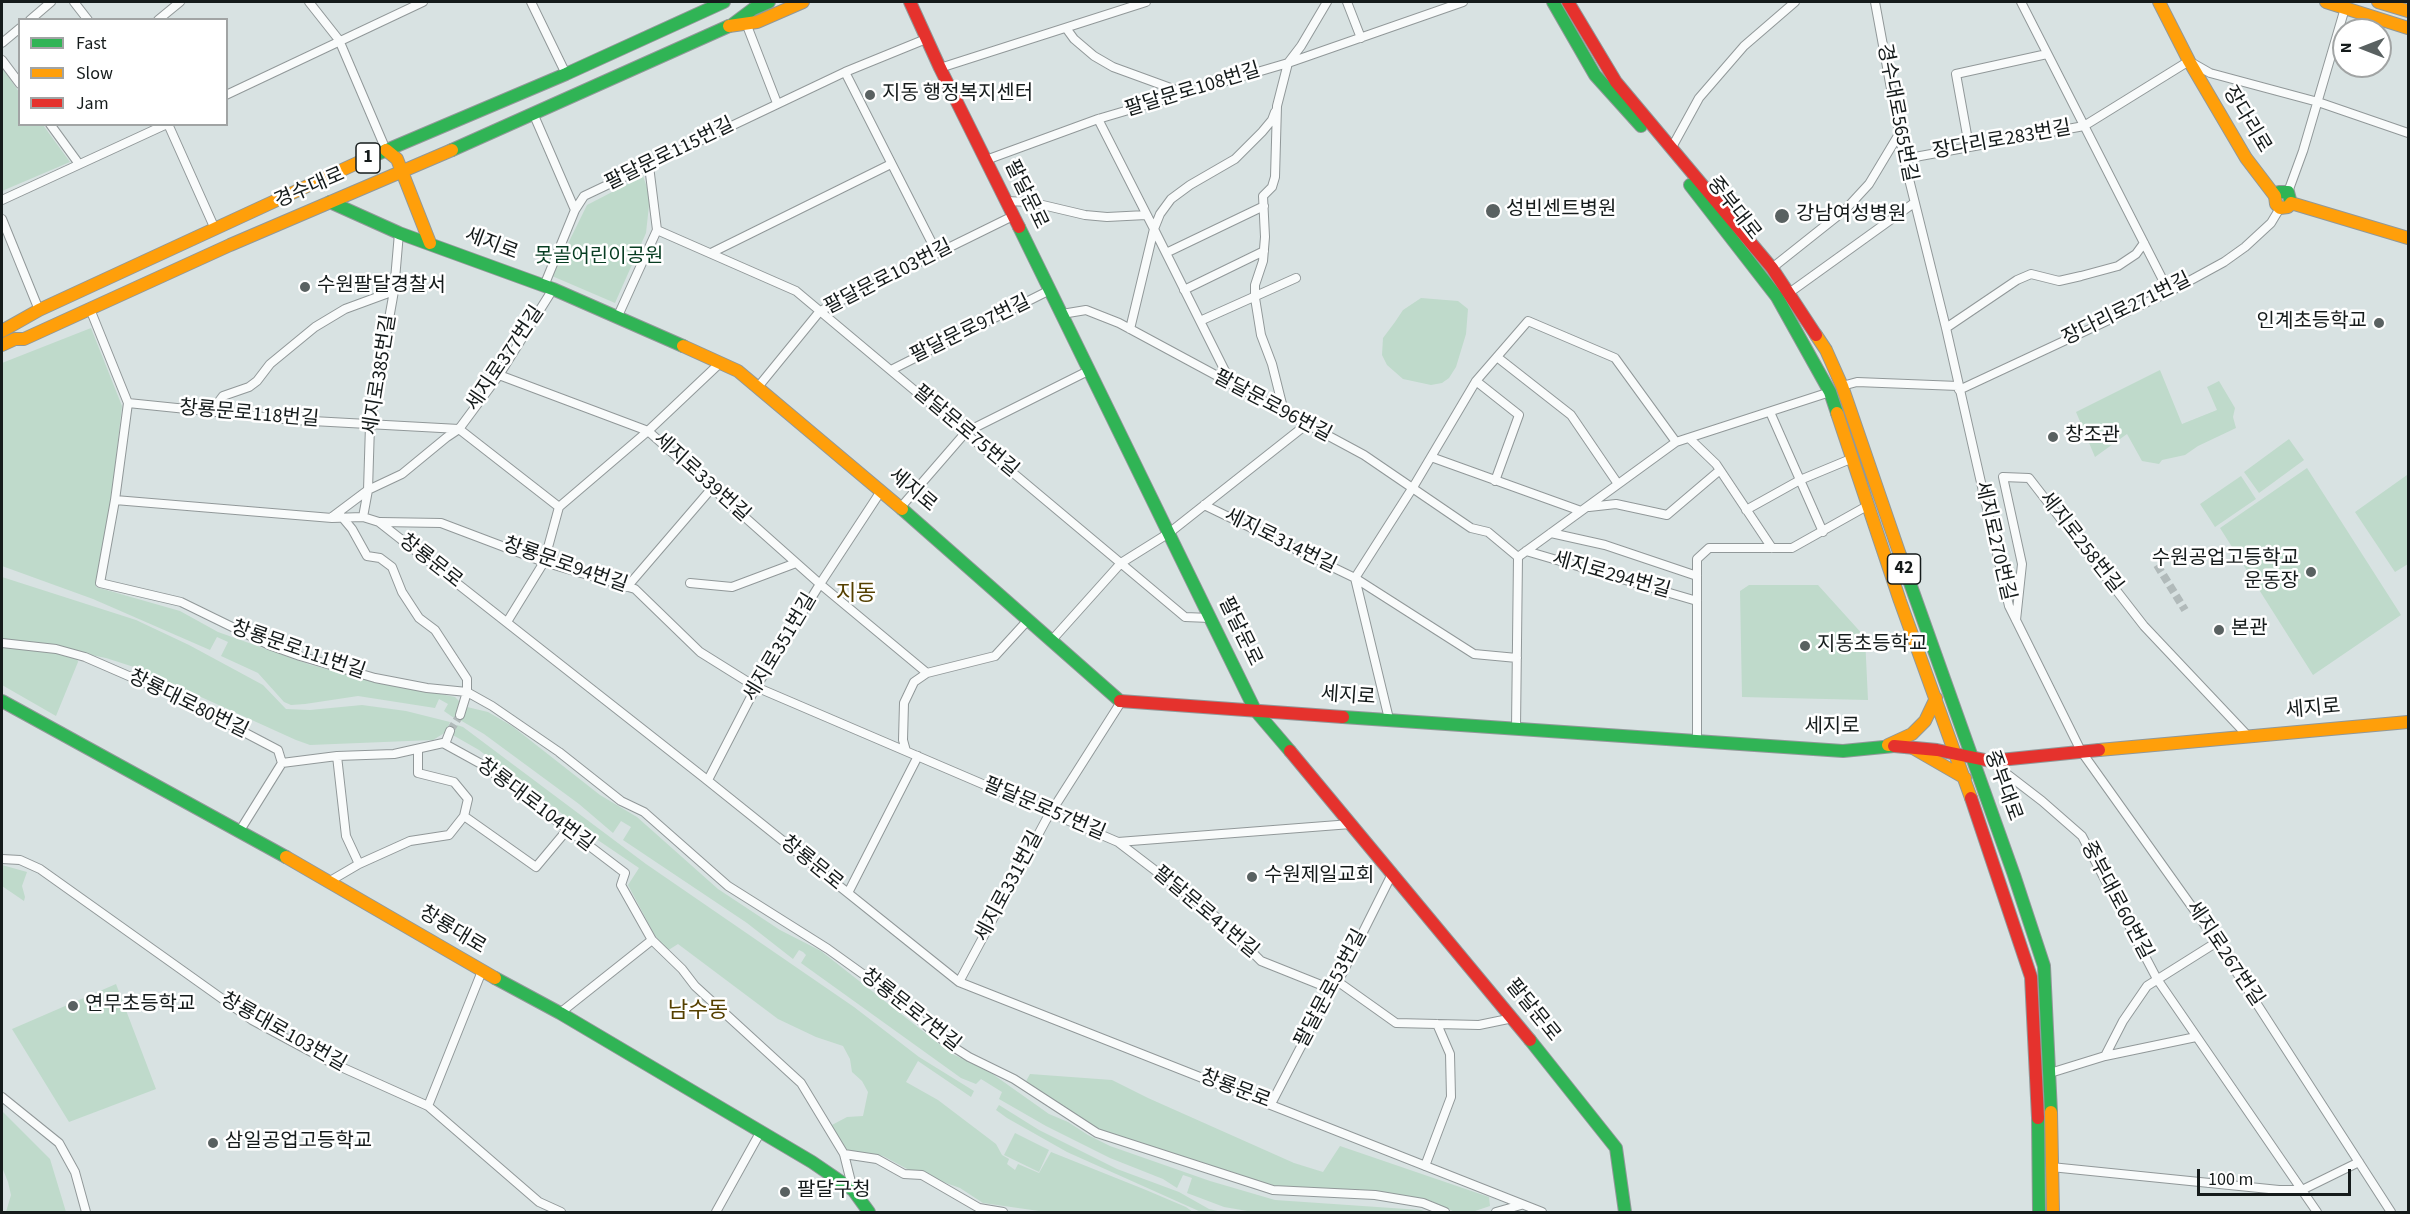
<!DOCTYPE html>
<meta charset="utf-8">
<style>
body{margin:0}
#map{position:relative;width:2410px;height:1214px;overflow:hidden;background:#d8e2e2;font-family:"Source Sans 3",sans-serif}
canvas{display:block}
.frame{position:absolute;inset:0;border:3px solid #151b1b;pointer-events:none}
.legend{position:absolute;left:18px;top:18px;width:210px;height:108px;box-sizing:border-box;background:#fff;border:2px solid #a1a4a4;margin:0;padding:8px 10px;list-style:none;font-size:18px;color:#151b1b}
.legend li{display:flex;align-items:center;gap:12px;height:30px}
.legend b{width:30px;border:2px solid #a1a4a4}
.north{position:absolute;left:2332px;top:18px;width:60px;height:60px;box-sizing:border-box;background:#fff;border:2px solid #a1a4a4;border-radius:50%;rotate:270deg;font-size:16px;font-weight:700;line-height:24px;text-align:center;color:#151b1b}
.north::after{content:'';display:block;margin:auto;width:21px;height:27px;background:#596161;clip-path:polygon(50% 0,100% 100%,50% 72%,0 100%)}
.scale{position:absolute;left:2197px;top:1169px;width:154px;height:27px;box-sizing:border-box;border:3px solid #151b1b;border-top:0;padding-left:8px;font-size:18px;line-height:21px;white-space:nowrap;color:#151b1b;-webkit-text-stroke:4px #fff;paint-order:stroke}
</style>
<div id="map">
<canvas width="2410" height="1214"></canvas>
<div class="frame"></div>
<ul class="legend">
<li><b style="height:8px;background:#30b455"></b>Fast</li>
<li><b style="height:8px;background:#ff9f0a"></b>Slow</li>
<li><b style="height:8px;background:#e5322d"></b>Jam</li>
</ul>
<div class="north">N</div>
<div class="scale">100 m</div>
</div>
<script>
const context = document.querySelector('canvas').getContext('2d');
context.lineJoin = 'round';
function fillPath(path, color) { context.fillStyle = color; context.fill(path, 'evenodd'); }
const toPath = rows => new Path2D(rows.map(r => 'M' + r).join(''));
function trace(path, color, width, dash) { context.strokeStyle = color; context.lineWidth = width; context.lineCap = dash ? 'butt' : 'round'; context.setLineDash(dash || []); context.stroke(path); }
function label(font, color, halo, rows, align = 'center') {
  context.font = font + ' "Source Sans 3","Noto Sans KR",sans-serif'; context.lineWidth = 5; context.setLineDash([]); context.textBaseline = 'middle'; context.strokeStyle = halo; context.fillStyle = color; for (const [text, x, y, turn = 0] of rows) {
    context.save(); context.translate(x, y); context.rotate((+turn || 0) * Math.PI / 180); context.textAlign = isNaN(turn) ? turn : align; if (halo) context.strokeText(text, 0, 0); context.fillText(text, 0, 0); context.restore();
  }
}
const green = toPath([
 [2,67,19,92,20,124,43,125,70,162,2,191],
 [643,176,650,196,646,233,615,303,552,276,587,205],
 [1421,298,1458,301,1468,309,1466,334,1456,367,1449,378,1442,383,1431,385,1403,379,1387,365,1382,355,1383,338,1395,322,1403,310],
 [91,328,122,406,110,511,96,587,180,611,218,632,311,665,369,679,455,697,462,704,454,718,444,711,448,704,439,699,435,708,358,696,305,704,291,705,284,702,258,673,221,656,228,642,217,637,210,650,93,599,2,566,2,363],
 [2160,370,2182,424,2217,410,2207,387,2219,381,2235,408,2233,417,2236,428,2198,446,2185,455,2162,460,2159,464,2142,461,2127,434,2095,457,2076,412],
 [2289,439,2304,460,2259,493,2244,472],
 [2307,468,2401,615,2313,675,2220,528],
 [2407,475,2408,477,2408,564,2395,572,2355,512],
 [2241,476,2256,499,2215,527,2200,504],
 [2,577,136,620,189,645,263,685,286,709,310,710,362,705,406,711,450,722,446,732,433,740,310,745,296,740,137,668,106,658,76,652,78,662,56,716,2,685],
 [1749,585,1818,585,1865,637,1868,700,1742,697,1740,591],
 [467,707,488,712,512,726,600,795,637,817,718,889,780,930,821,951,952,1054,984,1068,1049,1114,1068,1122,1088,1135,1110,1146,1210,1181,1275,1200,1421,1210,1427,1212,1253,1212,1224,1207,1187,1193,1192,1178,1183,1175,1177,1188,1163,1179,1110,1158,1046,1126,999,1099,1002,1092,981,1079,976,1084,961,1078,801,963,806,955,803,952,799,950,793,959,747,923,623,840,631,827,621,821,613,833,579,804,484,734,460,720],
 [457,725,463,727,646,864,854,1007,919,1057,974,1091,971,1097,918,1061,906,1082,938,1100,996,1144,1002,1155,1009,1159,1007,1164,1015,1170,1018,1164,1039,1173,1051,1152,1146,1190,1186,1207,1193,1212,1046,1212,983,1203,960,1188,909,1170,883,1156,847,1150,830,1126,847,1117,863,1116,868,1092,862,1081,852,1072,850,1059,843,1046,816,1037,778,1019,678,944,667,951,654,934,628,885,639,868,586,832,479,750,451,734],
 [2,865,27,872,22,886,25,897,24,901,2,886],
 [116,984,156,1089,69,1122,12,1029],
 [1030,1074,1112,1080,1148,1098,1294,1163,1323,1172,1340,1146,1489,1197,1490,1206,1472,1212,1455,1212,1428,1200,1359,1190,1273,1187,1096,1129,1025,1083],
 [999,1105,1039,1130,1117,1169,1179,1192,1209,1209,1222,1212,1201,1212,1067,1152,1007,1118,996,1110],
 [2,1111,50,1159,66,1212,6,1212,11,1195,8,1182,2,1167],
 [1015,1133,1049,1150,1039,1172,1004,1155]
]);
const streetTunnel = toPath([
 [2157,565,2185,610],
 [450,731,460,715]
]);
const street = toPath([
 [74,2,88,20],
 [309,2,339,40,386,150],
 [531,2,566,74],
 [1347,2,1361,38],
 [1875,2,1904,159,1946,328,2009,606,2081,751,2217,942,2391,1212],
 [2021,2,2169,292],
 [30,20,51,2],
 [158,20,180,2],
 [746,23,777,103],
 [1066,28,1074,39,1094,56,1113,67,1187,94],
 [2,43,20,28],
 [2,60,20,84],
 [940,68,1146,2],
 [845,72,937,253],
 [226,95,423,2],
 [533,113,575,210],
 [1098,119,1154,229,1130,329],
 [50,124,79,164],
 [168,124,215,229],
 [1969,146,1956,74,2047,54],
 [1671,149,1699,98,1744,46,1795,2],
 [1904,159,2084,126,2189,61,2210,73,2318,102,2408,133],
 [986,160,1098,119,1288,63,1463,2],
 [2288,192,2303,151,2345,8],
 [2,200,167,124],
 [1006,201,1030,202,1085,215,1107,217,1146,215],
 [2,219,39,310],
 [657,230,796,291,1185,617,1210,618],
 [711,253,891,164],
 [1166,253,1264,206],
 [1772,268,1845,210,1869,184,1899,134],
 [544,286,575,210,584,196,845,72,926,39],
 [1184,290,1264,251],
 [1789,293,1914,203],
 [90,309,128,403,115,500,100,583,181,602,269,645,300,656,375,678,427,688,467,692,492,706,559,752,621,801,644,812,728,886,828,949,885,990,944,1041,969,1057,1014,1079,1097,1133,1273,1190,1375,1195,1423,1203,1445,1212],
 [1062,314,1086,310,1119,323,1364,455,1471,528,1488,532,1518,557],
 [617,318,657,230,649,166],
 [1200,321,1296,278],
 [1946,328,2017,280,2031,274,2059,281,2081,276,2118,266,2136,254,2144,243],
 [1497,357,1571,415,1618,484],
 [891,370,1050,290],
 [499,375,648,431,820,584,927,673,995,656,1028,620],
 [1476,381,1519,415,1495,481],
 [1232,385,1154,229,1160,214,1171,199,1190,185,1235,159,1262,132,1272,120,1275,112],
 [1842,386,1857,382,1958,386],
 [758,387,820,311,1013,216],
 [1959,390,2169,292,2224,262,2245,247,2271,223,2280,208],
 [128,403,294,420,459,429],
 [211,412,223,396,249,387,257,381,270,364,315,327,345,309,394,291],
 [1284,412,1272,364,1261,335,1255,298,1255,285,1263,261,1265,237,1263,196,1272,187,1275,177,1277,106,1288,63,1301,46,1327,2],
 [1770,412,1823,532],
 [459,429,559,507],
 [1689,438,1716,464,1772,548],
 [1431,457,1581,511],
 [115,500,332,518,363,517,379,522,702,776,959,982,1542,1212],
 [1204,505,1355,578,1474,654,1517,658],
 [901,507,966,432,1090,370],
 [1589,507,1616,504,1667,515,1720,470],
 [1746,510,1800,480,1853,458],
 [332,517,368,490,402,474,447,437,459,429,499,375,553,289],
 [342,517,352,529,367,556,380,558,392,567,402,592,419,618,435,630,467,679,467,692,460,715],
 [363,517,368,490,370,425,394,291,399,233],
 [380,522,441,523,544,562,635,589,700,652,756,687,1118,842,1351,824],
 [1551,533,1605,545,1697,576],
 [1526,551,1697,601],
 [690,583,732,587,796,563],
 [627,587,712,488],
 [2016,620,2022,564,2003,477,2029,478,2144,626,2247,735],
 [507,622,544,562,559,507,648,431,720,363],
 [1052,640,1121,563,1169,533,1307,424],
 [2,643,56,649,85,657,177,697,278,750,282,763],
 [1389,719,1355,578,1415,484,1476,381,1528,321,1615,358,1676,442],
 [1516,728,1518,557,1676,442,1830,392],
 [1697,741,1697,559,1709,548,1792,548,1867,506],
 [445,744,450,731],
 [418,749,418,773,454,782,468,799,464,816],
 [906,751,903,740,904,703,914,682,927,673],
 [337,756,346,836,359,864],
 [1990,761,2042,801,2082,836,2157,979,2317,1212],
 [708,780,756,687,820,584,881,491],
 [239,832,282,763,337,756,394,754,443,743,483,765,625,873,621,885,652,940,682,969,695,986,801,1083,844,1154,853,1190],
 [1118,842,1220,920,1261,961,1331,989],
 [2,859,20,860,40,869,252,1020,330,1062,428,1106,539,1202,561,1212],
 [330,881,359,864,410,841,449,835,464,816,536,867,567,830],
 [848,893,918,756],
 [1337,981,1396,1023,1479,1025,1513,1018],
 [959,982,1046,820,1121,702],
 [560,1013,652,940],
 [2105,1056,2196,1037],
 [2050,1073,2105,1056,2123,1021,2147,986,2217,942],
 [2,1097,59,1143,75,1172,86,1212],
 [1271,1104,1331,989,1342,974,1392,874],
 [428,1106,482,971],
 [844,1154,877,1159,904,1174,922,1175,979,1208,1003,1212],
 [1425,1166,1451,1097,1450,1054,1437,1024],
 [2051,1167,2279,1190,2302,1190,2359,1162],
 [716,1212,761,1131],
 [1496,1212,1521,1205]
]);
const fast = toPath([
 [1553,2,1595,75,1641,126],
 [733,24,753,9,769,2],
 [452,150,729,26],
 [368,158,566,74,724,2],
 [1690,185,1777,297,1830,392,1837,413],
 [2275,196,2279,192,2288,192,2291,203],
 [330,202,399,233,553,289,683,346],
 [1019,227,1255,710,1290,751],
 [902,509,1120,701],
 [1900,555,2014,875,2044,966,2051,1112],
 [2,701,286,857],
 [1343,717,1843,751,1894,746],
 [495,978,560,1013,812,1162,853,1190,869,1212],
 [1530,1040,1616,1148,1625,1212],
 [2038,1118,2039,1212]
]);
const slow = toPath([
 [2159,2,2189,61,2246,158,2275,196],
 [2326,2,2408,28],
 [2378,2,2408,11],
 [729,26,757,22,803,2],
 [386,150,397,159,430,243],
 [2275,196,2276,204,2280,208,2288,207,2291,203],
 [2291,203,2408,238],
 [2,331,39,310,368,158],
 [1816,335,1826,350,1842,386,1900,555],
 [2,345,15,339,24,339,230,245,452,150],
 [683,346,738,371,902,509],
 [1837,413,1900,601,1971,798],
 [1888,745,1912,734,1925,721,1936,698],
 [1913,748,1965,778],
 [2099,750,2408,722],
 [286,857,495,978],
 [2051,1112,2053,1212]
]);
const jam = toPath([
 [910,2,940,68,1019,227],
 [1568,2,1616,82,1772,268,1816,335],
 [1120,701,1343,717],
 [1894,746,1937,750,1990,761,2099,750],
 [1290,751,1530,1040],
 [1971,798,2031,977,2038,1118]
]);
const markers = [
 [870,95,6,"#596161"],
 [1493,211,8,"#596161"],
 [1782,216,8,"#596161"],
 [305,287,6,"#596161"],
 [2379,323,6,"#596161"],
 [2053,437,6,"#596161"],
 [2311,572,6,"#596161"],
 [2219,630,6,"#596161"],
 [1805,646,6,"#596161"],
 [1252,877,6,"#596161"],
 [73,1006,6,"#596161"],
 [213,1143,6,"#596161"],
 [785,1192,6,"#596161"]
];
const shields = [
 [368,158,24],
 [1904,569,33]
];
const shieldNames = [
 ["1",368,158],
 ["42",1904,569]
];
const streetNames = [
 ["팔달문로108번길",1193,91,-17],
 ["경수대로565번길",1896,113,79],
 ["장다리로",2246,120,59],
 ["장다리로283번길",2002,141,-10],
 ["팔달문로115번길",670,155,-26],
 ["경수대로",310,189,-23],
 ["팔달문로",1025,195,64],
 ["중부대로",1733,209,52],
 ["세지로",491,245,21],
 ["팔달문로103번길",889,278,-27],
 ["장다리로271번길",2127,310,-26],
 ["팔달문로97번길",971,330,-26],
 ["세지로377번길",506,359,-56],
 ["세지로385번길",381,375,-81],
 ["팔달문로96번길",1272,407,28],
 ["창룡문로118번길",249,415,5],
 ["팔달문로75번길",965,432,40],
 ["세지로339번길",701,478,42],
 ["세지로",912,491,40],
 ["세지로270번길",1994,541,77],
 ["세지로314번길",1280,542,26],
 ["세지로258번길",2080,543,52],
 ["창룡문로",430,562,38],
 ["창룡문로94번길",565,566,19],
 ["세지로294번길",1611,576,16],
 ["팔달문로",1239,632,64],
 ["세지로351번길",781,648,-59],
 ["창룡문로111번길",298,651,19],
 ["세지로",1348,697,4],
 ["창룡대로80번길",188,705,26],
 ["세지로",2313,710,-5],
 ["세지로",1832,728],
 ["중부대로",2002,786,70],
 ["창룡대로104번길",535,806,37],
 ["팔달문로57번길",1044,810,23],
 ["창룡문로",811,864,39],
 ["세지로331번길",1010,887,-62],
 ["중부대로60번길",2116,901,62],
 ["팔달문로41번길",1205,913,40],
 ["창룡대로",452,931,31],
 ["세지로267번길",2224,954,56],
 ["팔달문로53번길",1332,989,-62],
 ["창룡문로7번길",910,1011,38],
 ["팔달문로",1532,1011,51],
 ["창룡대로103번길",283,1033,29],
 ["창룡문로",1235,1090,21]
];
const poiNames = [
 ["지동 행정복지센터",882,95],
 ["성빈센트병원",1506,211],
 ["강남여성병원",1796,216],
 ["수원팔달경찰서",317,287],
 ["인계초등학교",2367,323,"right"],
 ["창조관",2065,437],
 ["수원공업고등학교",2299,560,"right"],
 ["운동장",2299,583,"right"],
 ["본관",2231,630],
 ["지동초등학교",1817,646],
 ["수원제일교회",1264,877],
 ["연무초등학교",85,1006],
 ["삼일공업고등학교",225,1143],
 ["팔달구청",797,1192]
];
const parkNames = [
 ["못골어린이공원",599,258]
];
const quarterNames = [
 ["지동",856,595],
 ["남수동",698,1012]
];
fillPath(green, '#bfdacb');
trace(streetTunnel, '#b1baba', 8, [8, 4]);
trace(street, '#919899', 10);
trace(fast, '#919899', 14);
trace(slow, '#919899', 14);
trace(jam, '#919899', 14);
trace(street, '#f9fbfb', 8);
trace(fast, '#30b455', 12);
trace(slow, '#ff9f0a', 12);
trace(jam, '#e5322d', 12);
for (const [x, y, r, color] of markers) { const dot = new Path2D(); dot.arc(x, y, r, 0, 2 * Math.PI); context.fillStyle = color; context.fill(dot); trace(dot, '#fff', 2); }
for (const [x, y, w] of shields) { const box = new Path2D(); box.roundRect(x - w / 2, y - 15, w, 30, 4.5); context.fillStyle = '#fff'; context.fill(box); trace(box, '#151b1b', 1.5); }
label('bold 18px', '#151b1b', null, shieldNames);
label('20px', '#151b1b', '#fff', streetNames);
label('20px', '#151b1b', '#fff', poiNames, 'left');
label('20px', '#073d22', '#fff', parkNames);
label('22px', '#554000', '#fff', quarterNames);
</script>
